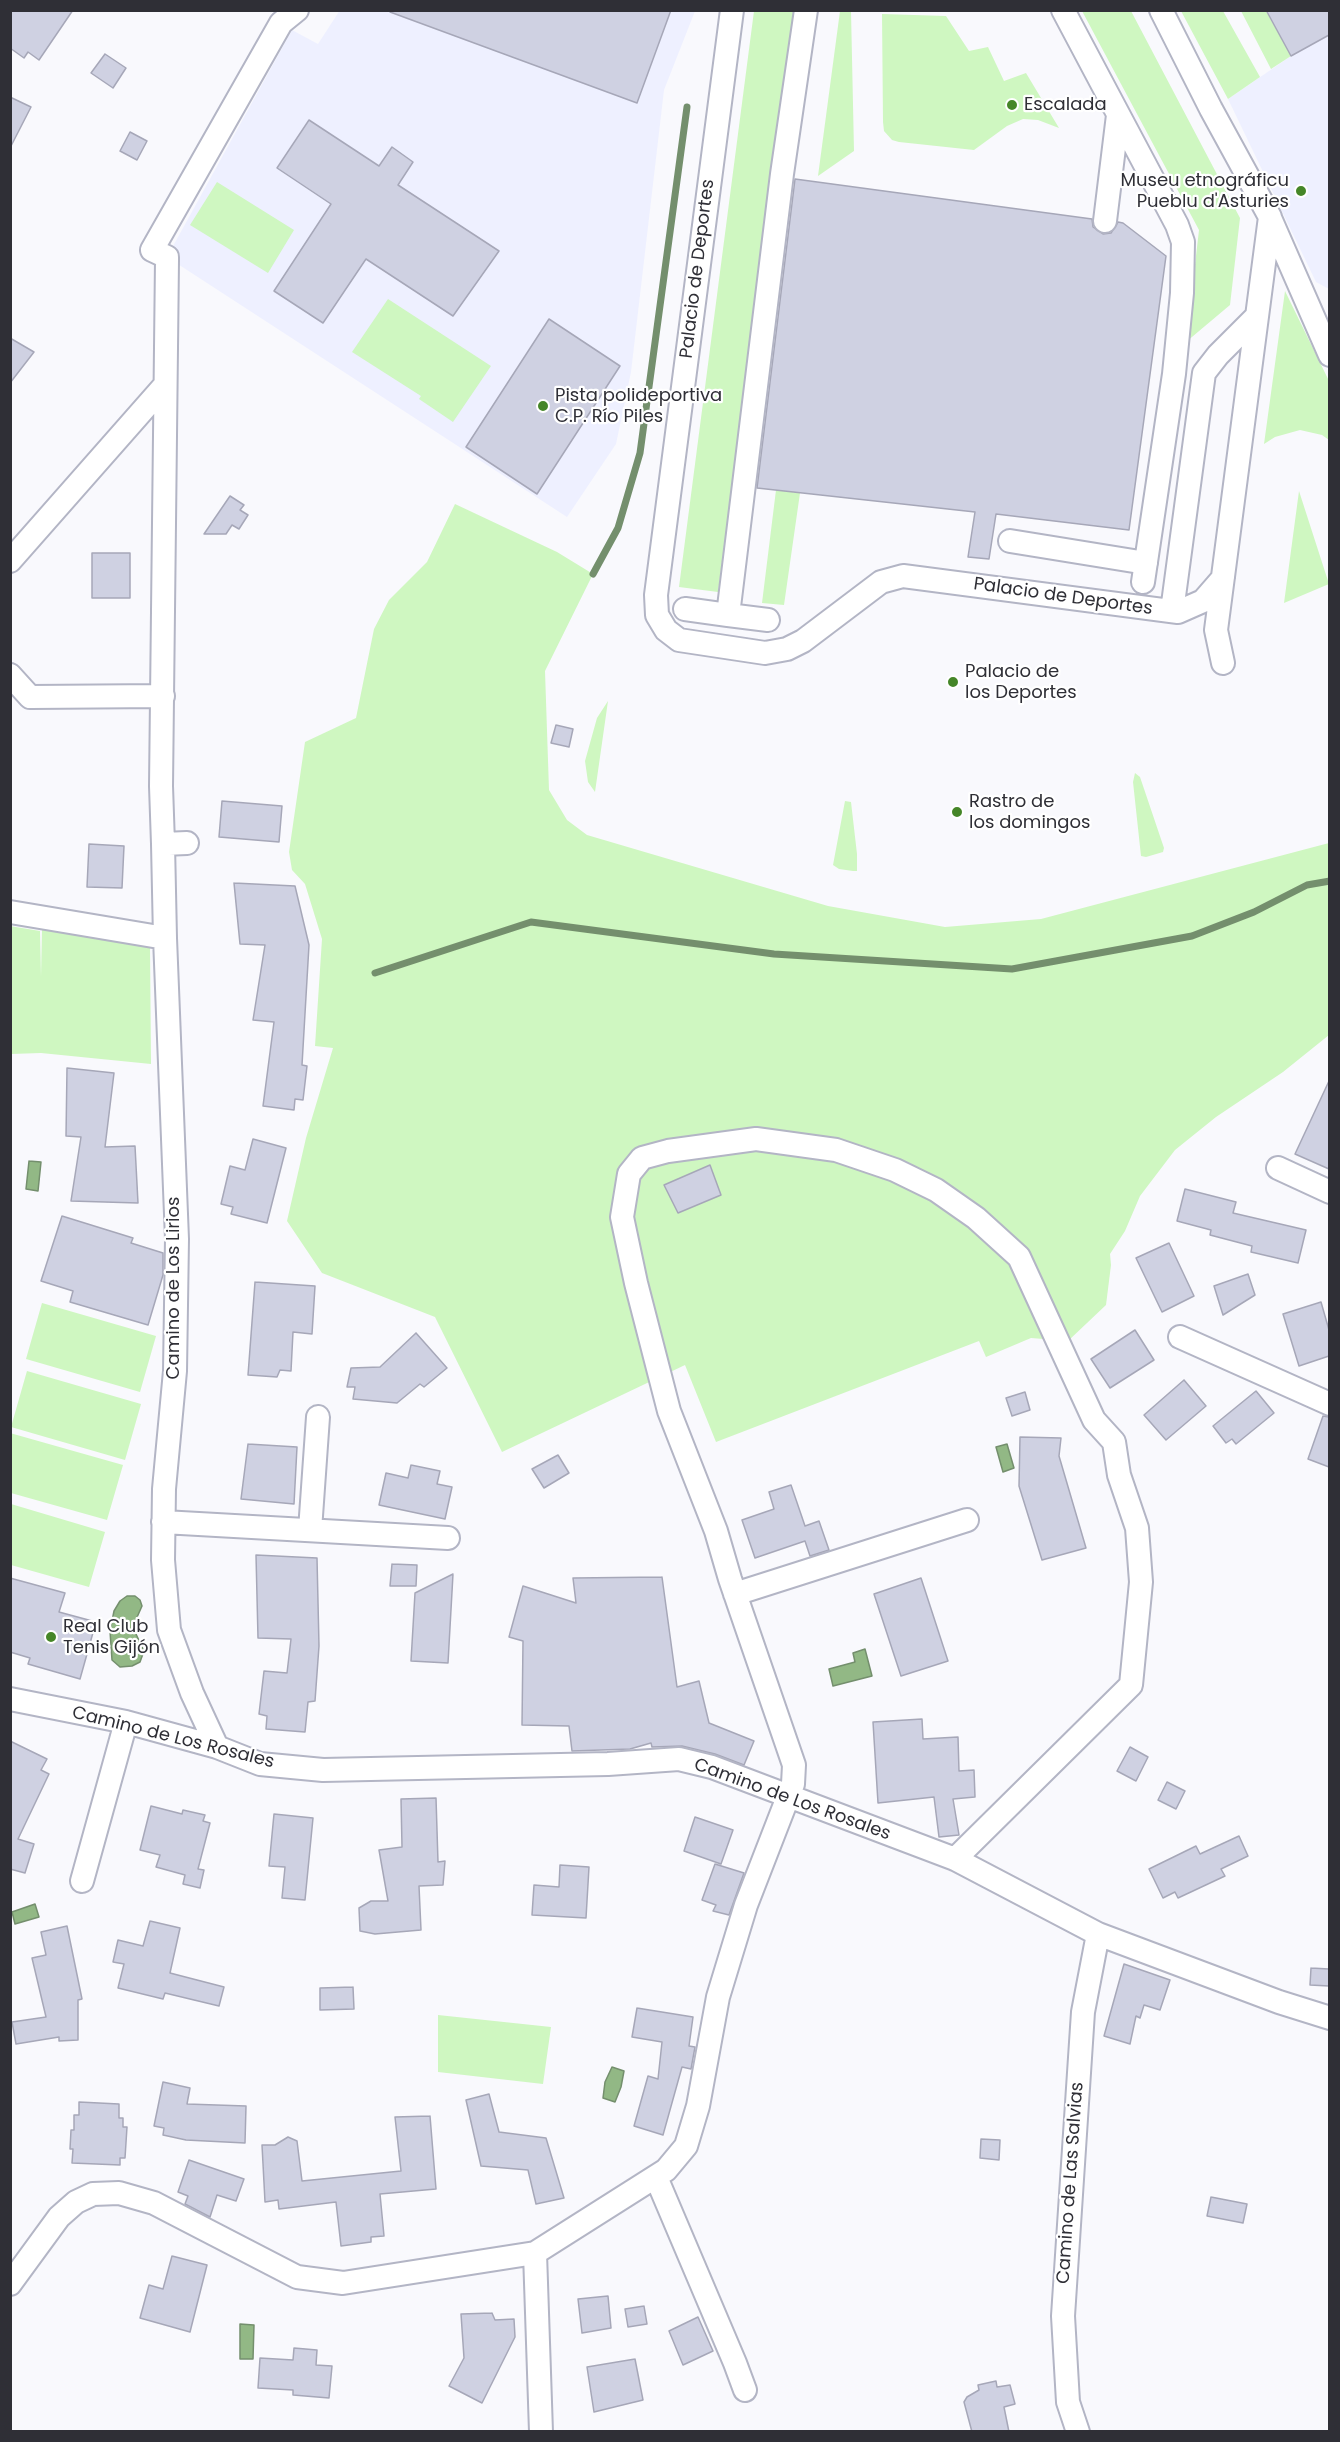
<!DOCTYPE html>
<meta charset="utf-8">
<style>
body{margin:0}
#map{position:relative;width:1340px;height:2442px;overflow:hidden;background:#f9f9fd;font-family:Poppins,sans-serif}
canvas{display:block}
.frame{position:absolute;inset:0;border:12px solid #2f2f36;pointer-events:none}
</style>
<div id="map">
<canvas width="1340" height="2442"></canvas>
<div class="frame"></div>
</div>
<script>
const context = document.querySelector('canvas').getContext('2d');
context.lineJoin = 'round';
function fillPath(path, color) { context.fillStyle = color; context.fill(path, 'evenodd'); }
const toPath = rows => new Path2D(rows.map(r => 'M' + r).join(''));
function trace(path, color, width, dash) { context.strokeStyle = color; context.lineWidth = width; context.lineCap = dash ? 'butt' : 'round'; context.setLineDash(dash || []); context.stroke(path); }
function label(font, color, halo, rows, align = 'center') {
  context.font = font + ' Poppins,sans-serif'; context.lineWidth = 4.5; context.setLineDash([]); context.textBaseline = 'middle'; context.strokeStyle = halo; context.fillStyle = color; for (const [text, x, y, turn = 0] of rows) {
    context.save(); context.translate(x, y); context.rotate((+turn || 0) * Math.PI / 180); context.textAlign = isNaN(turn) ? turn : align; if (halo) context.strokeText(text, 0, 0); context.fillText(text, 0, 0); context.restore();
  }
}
const built = toPath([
 [340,10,695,11,664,90,631,372,616,444,567,517,167,257,292,30,318,44],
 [1329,34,1329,289,1316,282,1228,99,1291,56]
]);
const green = toPath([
 [754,11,794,11,718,592,679,587],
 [840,11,851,11,854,151,818,176],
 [1082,11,1131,11,1240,218,1230,305,1186,342,1199,230],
 [1181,11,1223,11,1260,77,1228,99],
 [1241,11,1266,11,1291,56,1271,69],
 [882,14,946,16,969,51,988,47,1004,81,1026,73,1059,128,1038,120,1023,119,1007,126,974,150,899,142,892,140,884,131,883,122],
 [217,182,294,230,268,273,190,225],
 [1285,291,1329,381,1329,440,1322,435,1300,430,1275,437,1264,444],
 [388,299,491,366,453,422,419,399,421,396,352,352],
 [776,490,800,493,784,605,762,603],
 [1299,491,1329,584,1284,603],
 [455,504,557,552,593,574,545,671,549,790,567,820,587,835,828,906,945,927,1041,919,1329,843,1329,1035,1283,1072,1216,1117,1175,1150,1140,1196,1125,1231,1110,1254,1111,1265,1106,1305,1068,1341,1031,1338,986,1357,979,1341,716,1442,685,1365,502,1452,435,1317,322,1273,287,1221,306,1138,333,1048,315,1046,322,939,305,884,292,870,289,852,305,742,356,718,374,629,389,600,427,562],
 [608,701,595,792,588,782,585,761,597,718],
 [1135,773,1140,777,1164,848,1163,852,1146,857,1141,856,1133,782],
 [845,801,851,802,857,854,857,871,853,871,839,869,833,865],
 [10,926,40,931,41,977,42,929,150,946,151,1064,41,1053,11,1054],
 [42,1303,156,1336,140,1392,26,1359],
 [27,1371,141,1404,125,1460,11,1427],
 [10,1433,123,1465,107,1520,11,1493],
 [11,1504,105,1532,89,1587,11,1565],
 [438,2015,551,2027,543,2084,438,2072]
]);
const water = toPath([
 [29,1161,41,1162,38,1191,26,1189,29,1161],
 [1007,1444,1014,1468,1003,1472,996,1447,1007,1444],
 [127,1596,135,1596,140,1600,142,1606,134,1624,136,1634,144,1651,140,1662,132,1666,120,1667,112,1660,110,1631,114,1611,120,1601,127,1596],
 [865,1649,872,1676,833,1686,829,1669,855,1662,853,1653,865,1649],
 [35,1904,39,1917,15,1924,12,1912,35,1904],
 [612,2067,624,2071,621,2087,615,2102,603,2098,605,2082,612,2067],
 [240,2324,254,2325,253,2359,240,2359,240,2324]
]);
const stream = toPath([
 [593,574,618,528,640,453,687,107],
 [375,973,531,922,774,954,1012,969,1192,936,1254,912,1307,885,1330,881]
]);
const building = toPath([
 [10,10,73,10,39,60,28,52,24,58,10,48,10,10],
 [391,10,671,10,637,103,390,12,391,10],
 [1266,10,1329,10,1329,35,1291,56,1266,10],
 [105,54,126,68,113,88,91,73,105,54],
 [10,97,31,107,10,148,10,97],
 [309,120,379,166,392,147,413,162,398,185,499,251,453,316,366,259,323,323,274,291,331,204,277,168,309,120],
 [130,132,147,141,137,160,120,151,130,132],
 [795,179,1092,219,1093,227,1103,234,1111,233,1118,222,1123,223,1166,256,1129,530,996,514,989,559,968,557,975,512,757,488,795,179],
 [549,319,620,366,537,494,466,447,549,319],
 [10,338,34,352,10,383,10,338],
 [230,496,244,505,240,510,248,515,239,529,232,525,226,534,204,534,230,496],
 [92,553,130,553,130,598,92,598,92,553],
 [556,725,573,729,569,747,551,743,556,725],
 [222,801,282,806,279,842,219,837,222,801],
 [89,844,124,846,122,888,87,887,89,844],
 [234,883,295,886,309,945,302,1065,307,1066,303,1100,295,1099,294,1110,263,1106,274,1022,253,1020,265,945,240,944,234,883],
 [67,1068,114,1073,105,1147,135,1146,138,1203,71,1201,81,1137,66,1136,67,1068],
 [1329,1081,1329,1169,1295,1154,1329,1081],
 [253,1139,286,1148,267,1223,231,1214,233,1207,221,1204,230,1166,245,1170,253,1139],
 [710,1165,721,1195,678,1213,664,1185,710,1165],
 [1185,1189,1236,1202,1233,1213,1306,1230,1298,1263,1251,1252,1252,1246,1210,1235,1211,1230,1177,1221,1185,1189],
 [62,1216,133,1238,131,1243,163,1253,163,1275,148,1325,70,1302,73,1291,41,1281,62,1216],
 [1169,1243,1194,1296,1162,1312,1136,1258,1169,1243],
 [1248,1274,1255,1295,1223,1315,1214,1286,1248,1274],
 [255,1282,315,1286,312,1334,293,1332,291,1371,280,1370,277,1377,248,1375,255,1282],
 [1321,1302,1329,1330,1329,1356,1299,1366,1283,1314,1321,1302],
 [1135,1330,1154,1360,1110,1388,1091,1359,1135,1330],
 [416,1333,447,1368,424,1387,420,1384,397,1403,353,1399,355,1387,347,1387,351,1368,380,1367,416,1333],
 [1184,1380,1206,1406,1166,1440,1144,1415,1184,1380],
 [1256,1391,1274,1413,1236,1444,1232,1439,1226,1443,1213,1426,1256,1391],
 [1025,1392,1030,1410,1012,1416,1006,1398,1025,1392],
 [1323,1416,1329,1417,1329,1467,1308,1459,1323,1416],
 [1020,1437,1061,1438,1059,1456,1086,1548,1042,1560,1019,1486,1020,1437],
 [248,1444,297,1447,294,1504,241,1499,248,1444],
 [558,1455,569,1473,544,1488,532,1469,558,1455],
 [411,1465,440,1471,437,1484,452,1487,445,1519,379,1505,386,1473,408,1478,411,1465],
 [791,1485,805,1526,819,1521,829,1550,810,1556,805,1541,755,1558,742,1520,774,1509,769,1492,791,1485],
 [256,1555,317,1558,319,1646,315,1701,308,1702,305,1732,266,1729,267,1716,259,1714,264,1671,287,1673,291,1639,258,1638,256,1555],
 [392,1564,417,1565,416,1586,390,1586,392,1564],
 [453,1574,448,1663,411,1661,415,1593,453,1574],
 [662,1577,677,1687,699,1681,709,1723,754,1741,744,1765,715,1754,682,1746,652,1747,651,1743,630,1749,572,1751,569,1726,522,1725,523,1641,509,1637,523,1586,576,1603,573,1578,662,1577],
 [10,1578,65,1593,59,1612,96,1622,80,1679,28,1664,30,1658,10,1652,10,1578],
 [921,1578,948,1661,901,1676,874,1594,921,1578],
 [922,1719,923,1739,958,1737,959,1771,974,1770,975,1797,953,1799,959,1835,939,1837,934,1797,878,1803,873,1722,922,1719],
 [10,1741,47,1759,41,1770,49,1774,18,1839,34,1844,25,1873,10,1869,10,1741],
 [1130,1747,1148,1757,1136,1781,1117,1771,1130,1747],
 [1167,1782,1185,1791,1176,1809,1158,1800,1167,1782],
 [436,1798,438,1862,445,1861,443,1885,419,1886,421,1930,375,1934,360,1931,359,1908,371,1901,388,1901,379,1850,402,1847,401,1799,436,1798],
 [151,1806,182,1814,183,1810,205,1815,203,1821,210,1823,198,1869,204,1870,200,1888,183,1884,185,1875,156,1867,160,1855,140,1850,151,1806],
 [274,1814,313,1818,305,1900,282,1898,285,1867,269,1866,274,1814],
 [695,1817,733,1830,721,1864,684,1851,695,1817],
 [1239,1836,1248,1856,1221,1869,1225,1876,1178,1898,1175,1892,1163,1898,1149,1869,1196,1846,1200,1854,1239,1836],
 [715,1864,744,1873,729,1915,713,1911,716,1905,702,1900,715,1864],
 [560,1865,589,1867,586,1918,532,1915,534,1885,559,1887,560,1865],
 [150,1921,180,1928,170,1973,224,1987,219,2006,165,1993,163,1999,118,1988,124,1964,113,1962,118,1940,143,1946,150,1921],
 [67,1926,82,1999,78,2000,78,2040,59,2041,59,2037,16,2044,12,2022,46,2017,32,1958,46,1955,41,1932,67,1926],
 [1124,1964,1170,1980,1160,2010,1144,2005,1140,2018,1136,2016,1130,2044,1104,2036,1124,1964],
 [1311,1968,1329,1969,1329,1986,1310,1985,1311,1968],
 [353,1987,354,2009,320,2010,320,1988,353,1987],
 [637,2008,693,2017,689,2046,695,2047,691,2069,682,2067,663,2135,634,2126,648,2076,658,2079,662,2042,632,2037,637,2008],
 [163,2082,190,2088,187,2104,246,2106,245,2143,186,2140,163,2135,164,2128,154,2126,163,2082],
 [489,2094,499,2132,546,2138,564,2198,536,2204,528,2170,481,2166,466,2100,489,2094],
 [79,2102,119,2104,119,2118,123,2118,123,2127,127,2127,125,2158,120,2158,120,2165,72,2163,73,2149,70,2149,71,2130,74,2130,74,2115,79,2115,79,2102],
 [430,2116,436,2189,380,2194,384,2236,371,2237,371,2242,341,2246,336,2202,279,2209,278,2200,265,2202,262,2145,275,2145,288,2137,297,2141,302,2181,401,2171,395,2117,430,2116],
 [981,2139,1000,2140,999,2160,980,2158,981,2139],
 [189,2160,244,2179,236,2201,217,2195,210,2217,185,2204,188,2196,178,2192,189,2160],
 [1211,2197,1247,2204,1243,2223,1207,2216,1211,2197],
 [172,2256,207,2265,190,2332,140,2318,149,2285,163,2289,172,2256],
 [608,2296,611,2328,582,2333,578,2299,608,2296],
 [644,2306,647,2324,628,2327,625,2309,644,2306],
 [492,2313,495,2320,514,2319,515,2337,482,2403,449,2386,464,2358,461,2314,492,2313],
 [698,2317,713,2351,683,2365,669,2331,698,2317],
 [294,2348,317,2350,316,2365,332,2366,329,2398,293,2395,293,2390,258,2388,260,2358,293,2360,294,2348],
 [635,2359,643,2400,594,2412,587,2367,635,2359],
 [996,2381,997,2387,1010,2385,1015,2404,1004,2407,1009,2432,972,2432,964,2402,967,2397,979,2390,978,2385,996,2381]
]);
const minor = toPath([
 [732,10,656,595,657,615,666,630,679,640,765,653,787,649,803,641,881,582,903,576,1178,612,1203,601,1223,578],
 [1063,10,1177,225,1183,242,1182,293,1174,374,1143,582],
 [1161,10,1211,109,1270,217,1216,630,1223,663],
 [1270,218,1330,355],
 [1105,221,1118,115],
 [1010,541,1146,563],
 [10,561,165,385],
 [685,609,728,615],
 [1172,611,1204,373,1218,355,1257,316],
 [768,620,728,615,782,174,806,10],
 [10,675,30,697,163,696],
 [187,843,163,844,165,938,177,1239,175,1371,164,1489,163,1560,169,1630,192,1693,217,1747],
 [163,844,161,786,167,260,167,257,152,250,281,23,297,10],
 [10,912,165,938],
 [1278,1168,1330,1192],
 [1180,1337,1330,1404],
 [163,1522,448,1538],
 [310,1530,318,1417],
 [735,1594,967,1520],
 [10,1699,126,1722,217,1747,260,1764,323,1770,608,1764,679,1759,712,1767,955,1859,1098,1934,1279,2002,1330,2018],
 [82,1881,126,1722],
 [656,2177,735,2363,745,2390],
 [535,2253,541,2432],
 [10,2284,59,2217,76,2202,93,2194,119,2193,154,2203,297,2277,343,2283,535,2253,666,2170,686,2146,698,2106,718,1997,746,1905,793,1784,794,1765,730,1579,716,1531,669,1411,636,1283,622,1217,629,1174,642,1158,668,1151,756,1139,836,1150,895,1170,936,1190,976,1218,1019,1257,1094,1420,1114,1442,1119,1475,1137,1528,1141,1582,1131,1685,955,1859],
 [1078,2432,1068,2402,1063,2316,1083,2012,1098,1934]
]);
const markers = [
 [1012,105,6,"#458628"],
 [1301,191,6,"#458628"],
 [543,406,6,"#458628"],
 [953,682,6,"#458628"],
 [957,812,6,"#458628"],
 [51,1637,6,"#458628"]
];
const poiNames = [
 ["Escalada",1024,105],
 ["Museu etnográficu",1289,181,"right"],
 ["Pueblu d'Asturies",1289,202,"right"],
 ["Pista polideportiva",555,396],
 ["C.P. Río Piles",555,417],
 ["Palacio de",965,672],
 ["los Deportes",965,693],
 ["Rastro de",969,802],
 ["los domingos",969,823],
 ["Real Club",63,1627],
 ["Tenis Gijón",63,1648]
];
const streetNames = [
 ["Palacio de Deportes",698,269,-83],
 ["Palacio de Deportes",1063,597,8],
 ["Camino de Los Lirios",174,1288,-90],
 ["Camino de Los Rosales",173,1738,14],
 ["Camino de Los Rosales",792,1800,20],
 ["Camino de Las Salvias",1071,2183,-86]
];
fillPath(built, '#eef0ff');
fillPath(green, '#cff7c1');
fillPath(water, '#92b885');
trace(water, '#748f6d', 1.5);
trace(stream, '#748f6d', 7);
fillPath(building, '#cfd1e2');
trace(building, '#a6a7b8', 1.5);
trace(minor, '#b3b5c5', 26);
trace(minor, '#fff', 22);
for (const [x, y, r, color] of markers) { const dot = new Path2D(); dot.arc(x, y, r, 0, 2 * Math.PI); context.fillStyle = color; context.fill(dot); trace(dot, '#fff', 2); }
label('18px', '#2f2f36', '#fff', poiNames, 'left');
label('18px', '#2f2f36', '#fff', streetNames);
</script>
